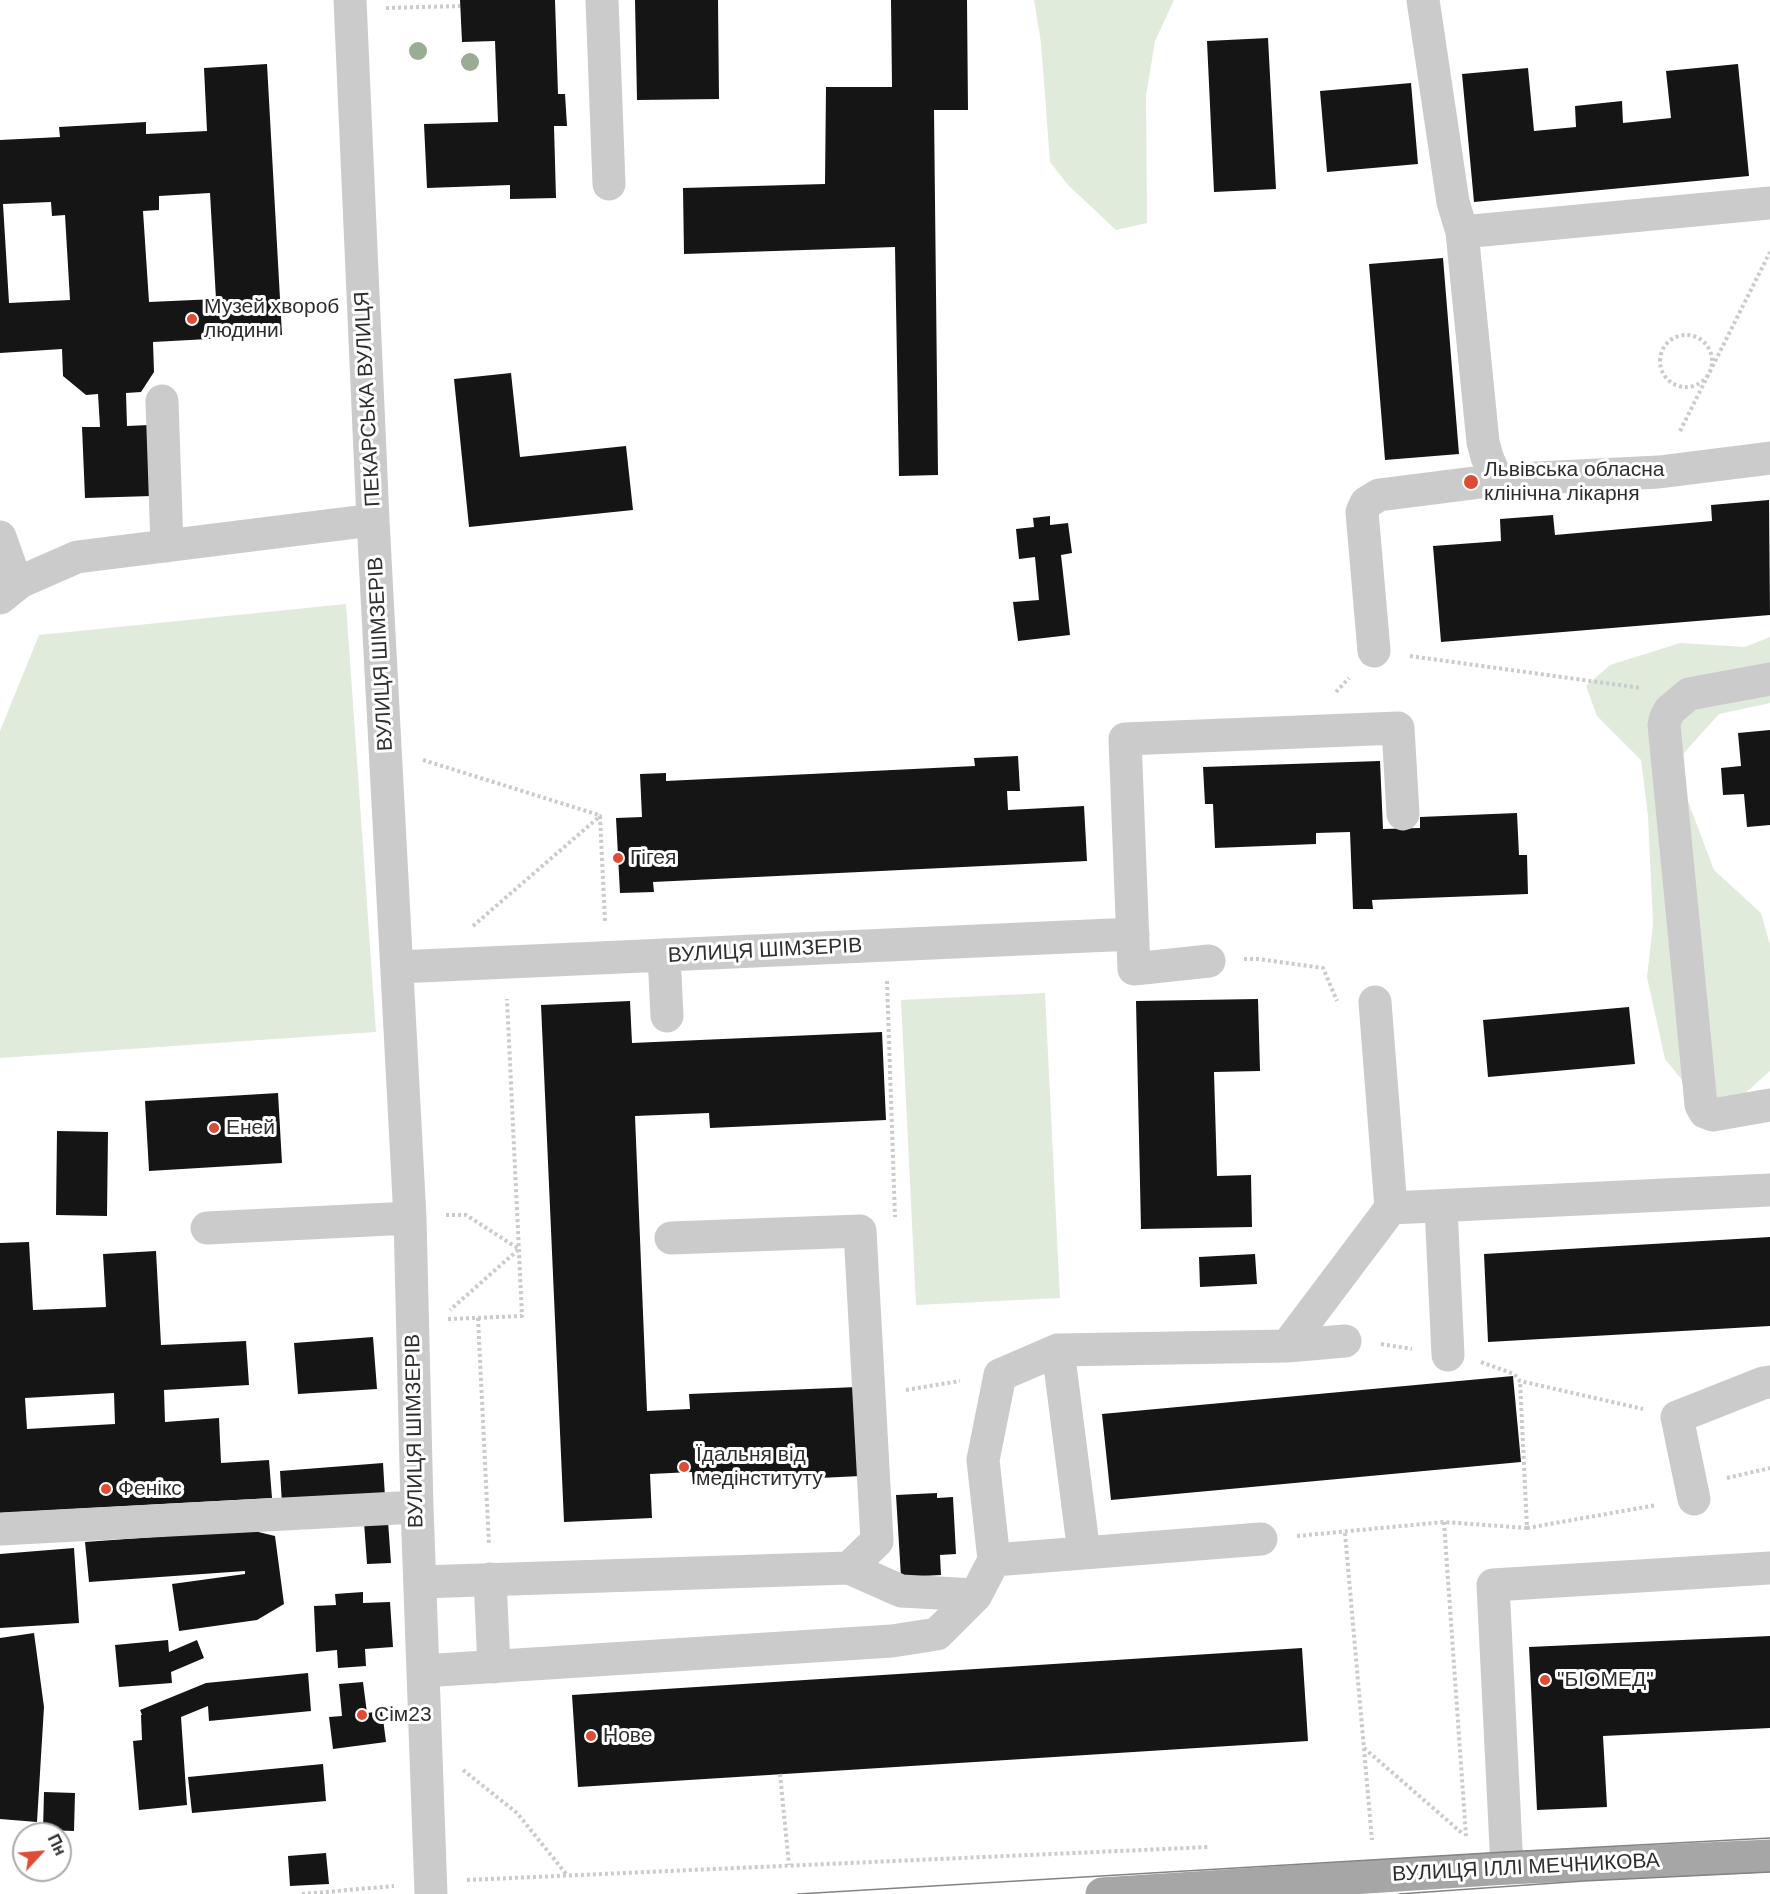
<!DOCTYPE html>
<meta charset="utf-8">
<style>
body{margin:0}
#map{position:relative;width:1770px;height:1894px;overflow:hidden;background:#fff;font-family:Helvetica,sans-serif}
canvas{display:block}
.north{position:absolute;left:12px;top:1822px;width:60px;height:60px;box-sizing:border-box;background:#fff;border:2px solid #ababab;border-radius:50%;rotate:64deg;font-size:16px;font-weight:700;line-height:24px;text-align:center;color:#2e2e2e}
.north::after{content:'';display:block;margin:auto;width:21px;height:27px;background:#df4c36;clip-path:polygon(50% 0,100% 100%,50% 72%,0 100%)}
</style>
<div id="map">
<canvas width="1770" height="1894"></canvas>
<div class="north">Пн</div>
</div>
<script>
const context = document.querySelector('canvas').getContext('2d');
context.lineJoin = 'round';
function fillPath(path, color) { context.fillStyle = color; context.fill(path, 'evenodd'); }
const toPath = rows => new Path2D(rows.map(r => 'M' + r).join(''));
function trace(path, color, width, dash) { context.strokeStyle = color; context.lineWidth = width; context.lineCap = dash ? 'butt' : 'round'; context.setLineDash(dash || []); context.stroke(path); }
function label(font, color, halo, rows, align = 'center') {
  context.font = font + ' Helvetica,sans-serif'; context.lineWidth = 6; context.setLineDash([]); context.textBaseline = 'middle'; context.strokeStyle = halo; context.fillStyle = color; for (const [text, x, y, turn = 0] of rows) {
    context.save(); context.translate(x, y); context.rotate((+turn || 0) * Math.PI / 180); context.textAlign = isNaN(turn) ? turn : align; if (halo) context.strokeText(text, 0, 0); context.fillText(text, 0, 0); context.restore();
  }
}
const green = toPath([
 [1034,0,1174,0,1155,41,1146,96,1147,223,1116,230,1068,185,1050,162,1041,43],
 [346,604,376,1032,0,1058,0,731,39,635],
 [1770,637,1770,703,1719,714,1674,764,1714,870,1761,913,1770,945,1770,1071,1734,1103,1699,1101,1665,1059,1647,977,1653,924,1648,816,1641,760,1597,716,1586,686,1610,665,1680,643,1745,647],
 [1045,993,1060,1298,916,1305,901,1000]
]);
const building = toPath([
 [460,0,555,0,558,94,565,94,567,126,554,126,556,198,510,199,510,185,427,188,424,124,498,122,495,41,462,42],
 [635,0,718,0,719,99,637,100],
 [891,0,967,0,968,110,934,110,938,475,899,476,895,247,684,254,683,188,825,184,826,87,892,87],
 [1268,38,1276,189,1214,192,1207,41],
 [267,64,282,335,153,342,154,372,141,392,126,393,127,426,149,425,152,496,85,498,82,427,100,427,98,394,86,395,63,376,62,349,0,353,0,140,60,137,59,127,146,122,146,134,207,131,204,68],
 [210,193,216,299,149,302,143,211,159,210,159,196],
 [51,202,52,216,65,215,70,300,9,303,3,204],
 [1738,64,1749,176,1474,202,1462,74,1528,68,1534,131,1576,127,1575,106,1622,101,1623,123,1671,118,1666,71],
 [1411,83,1418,164,1327,172,1320,91],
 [1443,258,1459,454,1385,460,1369,264],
 [511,373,520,457,626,446,633,510,469,527,454,379],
 [1769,500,1770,615,1441,642,1433,546,1501,541,1500,519,1553,515,1555,535,1712,521,1711,505],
 [1050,516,1050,525,1068,523,1072,553,1061,555,1070,635,1018,641,1013,602,1039,600,1035,557,1019,559,1016,529,1034,527,1033,518],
 [1770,730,1770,825,1747,827,1744,794,1723,795,1721,768,1741,766,1738,733],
 [1018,756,1020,791,1007,791,1008,810,1084,806,1087,861,653,882,654,892,620,893,616,818,642,817,640,774,666,773,666,781,975,766,974,758],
 [1380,761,1383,829,1420,828,1420,817,1517,813,1519,855,1527,855,1528,894,1372,900,1373,909,1353,909,1350,832,1316,833,1316,844,1215,848,1213,804,1205,804,1203,767],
 [1258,999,1260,1071,1214,1072,1217,1176,1251,1175,1252,1227,1141,1229,1136,1001],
 [630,1001,632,1043,882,1032,886,1120,710,1128,709,1113,635,1116,647,1411,690,1409,689,1394,857,1387,861,1476,693,1484,692,1472,650,1474,652,1518,564,1522,541,1005],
 [1629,1007,1635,1064,1488,1077,1483,1020],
 [278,1093,282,1163,149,1171,145,1101],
 [57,1131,108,1132,107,1216,56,1215],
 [1770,1237,1770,1326,1488,1342,1484,1254],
 [29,1242,33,1310,106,1307,103,1254,156,1251,161,1345,246,1341,249,1385,164,1390,165,1422,219,1418,221,1463,269,1460,272,1498,0,1513,0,1243],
 [114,1393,115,1424,27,1429,25,1398],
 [1255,1254,1257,1284,1200,1287,1199,1257],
 [373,1337,377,1389,298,1394,294,1343],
 [1513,1376,1521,1462,1111,1500,1102,1414],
 [383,1463,385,1497,282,1504,280,1471],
 [937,1493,937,1498,953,1497,956,1554,940,1555,941,1575,901,1577,896,1495],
 [388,1521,391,1563,367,1564,364,1522],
 [250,1530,275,1536,284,1604,257,1620,179,1631,172,1584,245,1574,245,1571,89,1582,85,1542],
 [74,1548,79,1623,0,1628,0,1554],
 [363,1592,363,1603,390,1602,393,1647,365,1649,366,1666,338,1668,337,1650,316,1652,314,1606,336,1605,335,1594],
 [34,1633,44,1707,37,1822,0,1819,0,1638],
 [1770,1636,1770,1728,1603,1736,1607,1807,1537,1810,1529,1647],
 [168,1640,169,1652,197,1640,204,1658,171,1672,172,1683,119,1687,115,1645],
 [1302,1648,1308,1741,578,1787,572,1695],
 [308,1673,311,1711,209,1721,208,1706,181,1717,187,1805,139,1810,133,1741,142,1740,141,1715,142,1715,140,1710,206,1683],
 [363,1682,367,1713,382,1711,386,1742,333,1749,329,1717,342,1716,339,1684],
 [323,1764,326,1801,192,1813,188,1777],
 [44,1792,75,1793,74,1831,43,1830],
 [326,1853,329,1884,290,1886,288,1856]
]);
const path = toPath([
 [386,8,460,6],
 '1660 361a26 26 0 1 1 52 0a26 26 0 1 1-52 0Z',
 [1680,431,1770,252],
 [1410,656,1641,688],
 [1336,692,1349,678],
 [423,760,599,815],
 [473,926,600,816,605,921],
 [1244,959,1258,959,1323,968,1337,1001],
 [887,981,895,1217],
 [446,1215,466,1215,519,1249,450,1310],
 [478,1318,489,1545],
 [448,1319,522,1316,507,999],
 [1381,1344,1412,1349],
 [1481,1362,1514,1374,1520,1381,1643,1409],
 [906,1390,960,1381],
 [1727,1478,1770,1468],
 [1444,1522,1466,1836],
 [1527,1528,1657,1505],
 [1345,1533,1372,1840],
 [1297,1536,1444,1522,1527,1528,1520,1381],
 [1364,1748,1463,1834],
 [463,1770,517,1813,567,1875],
 [780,1774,789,1865],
 [467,1880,1209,1847],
 [302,1894,394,1886]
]);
const minor = toPath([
 [350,0,373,520,410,1218,417,1507,431,1894],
 [602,0,609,184],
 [1423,0,1453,202,1462,232,1483,442,1487,457,1497,480,1659,472,1770,458],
 [1462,232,1770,203],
 [162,401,167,546],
 [0,537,11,568,20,582],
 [0,598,20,582,77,557,373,520],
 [1374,651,1362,512,1366,503,1379,495,1497,480],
 [1770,679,1689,694,1670,710,1666,717,1664,725,1701,1105,1705,1112,1713,1115,1770,1105],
 [664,955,667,1016],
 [1209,961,1134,969,1125,739,1398,728,1403,814],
 [398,967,1133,934],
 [1441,1207,1448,1355],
 [1391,1208,1770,1190],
 [207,1228,410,1218],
 [1287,1346,1391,1208,1375,1002],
 [1058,1350,1084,1553],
 [1694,1499,1677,1417,1763,1383,1770,1382],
 [0,1529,417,1507],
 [994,1560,1261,1539],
 [849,1568,901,1591,976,1595],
 [490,1579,494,1667],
 [420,1582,849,1568,877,1541,860,1231,671,1238],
 [423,1671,892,1641,937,1634,976,1595,994,1560,983,1460,1000,1375,1058,1350,1287,1346,1345,1341],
 [1507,1868,1493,1585,1770,1568]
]);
const major = toPath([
 [1102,1894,1507,1868,1770,1856]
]);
const tram = toPath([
 [798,1894,1505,1852,1770,1838],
 [1399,1894,1584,1881,1770,1872]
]);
const trees = [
 [418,51],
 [470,62]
];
const markers = [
 [192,319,6,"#df4c36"],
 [1471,482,8,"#df4c36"],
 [618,858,6,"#df4c36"],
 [214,1128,6,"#df4c36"],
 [684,1467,6,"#df4c36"],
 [106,1489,6,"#df4c36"],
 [1545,1680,6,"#df4c36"],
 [362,1715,6,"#df4c36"],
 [591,1736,6,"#df4c36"]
];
const poiNames = [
 ["Музей хвороб",204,307],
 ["людини",204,331],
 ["Львівська обласна",1484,470],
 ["клінічна лікарня",1484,494],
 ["Гігея",630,858],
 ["Еней",226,1128],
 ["Їдальня від",696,1455],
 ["медінституту",696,1479],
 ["Фенікс",118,1489],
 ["\"БІОМЕД\"",1557,1680],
 ["Сім23",374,1715],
 ["Нове",603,1736]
];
const streetNames = [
 ["ПЕКАРСЬКА ВУЛИЦЯ",368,399,-93],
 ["ВУЛИЦЯ ШІМЗЕРІВ",381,654,-93],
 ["ВУЛИЦЯ ШІМЗЕРІВ",765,951,-3],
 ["ВУЛИЦЯ ШІМЗЕРІВ",415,1431,-91],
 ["ВУЛИЦЯ ІЛЛІ МЕЧНИКОВА",1526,1868,-3]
];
fillPath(green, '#e1ebdc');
fillPath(building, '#151515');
trace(path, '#cbcbcb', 4, [3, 3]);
trace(minor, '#cbcbcb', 33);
trace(major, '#a6a6a6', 33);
trace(tram, '#838383', 1.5);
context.fillStyle = '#9aac94';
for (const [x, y] of trees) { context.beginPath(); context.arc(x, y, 9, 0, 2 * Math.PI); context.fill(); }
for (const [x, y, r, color] of markers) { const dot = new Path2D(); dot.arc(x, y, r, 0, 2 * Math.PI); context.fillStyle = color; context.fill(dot); trace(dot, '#fff', 2); }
label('21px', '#2e2e2e', '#fff', poiNames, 'left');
label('21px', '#2e2e2e', '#fff', streetNames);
</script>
